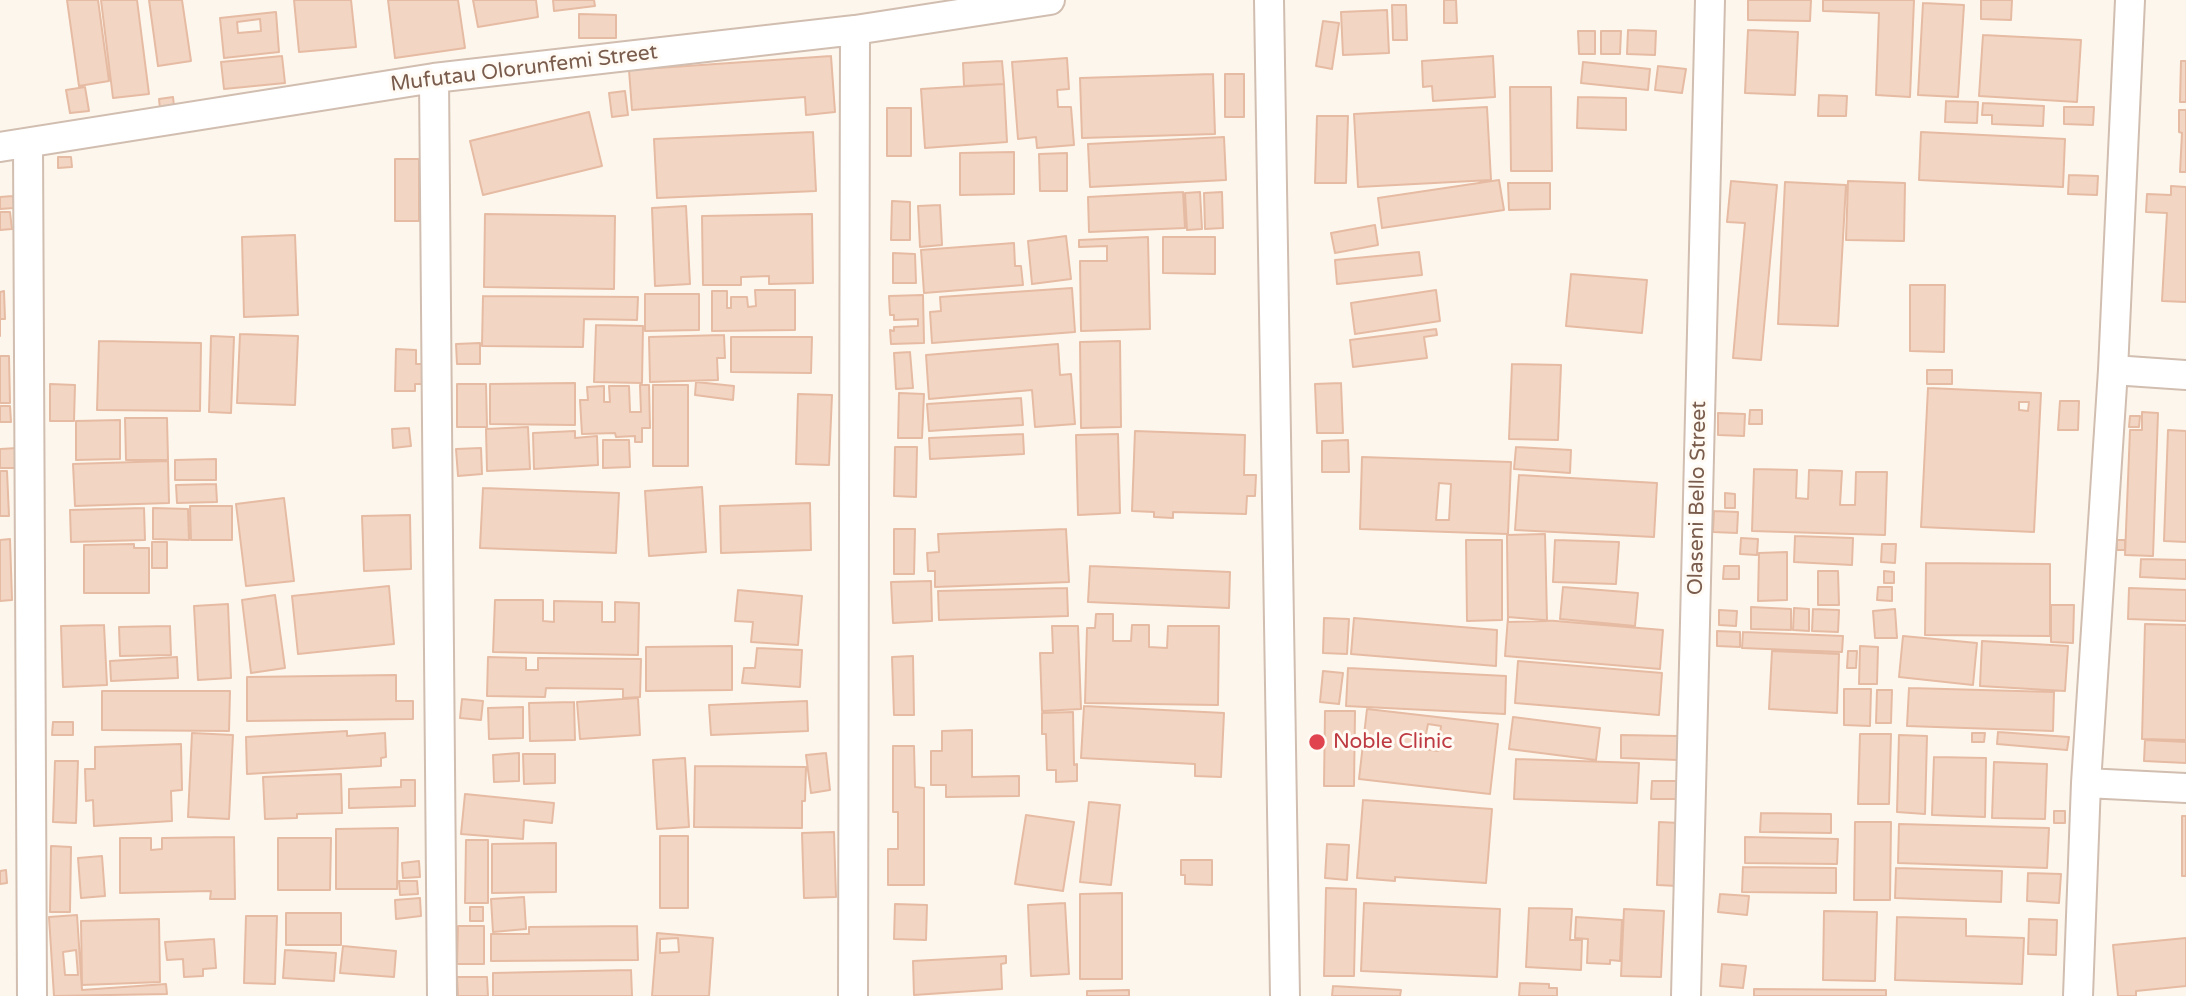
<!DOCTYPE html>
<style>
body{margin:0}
canvas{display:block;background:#fdf6ec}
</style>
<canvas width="2186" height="996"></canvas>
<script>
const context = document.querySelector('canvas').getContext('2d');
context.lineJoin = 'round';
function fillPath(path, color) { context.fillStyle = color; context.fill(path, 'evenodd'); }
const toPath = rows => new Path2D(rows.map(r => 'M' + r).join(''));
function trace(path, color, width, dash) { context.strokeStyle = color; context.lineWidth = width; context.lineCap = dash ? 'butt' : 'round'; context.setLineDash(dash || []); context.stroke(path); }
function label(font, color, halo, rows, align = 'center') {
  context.font = font + ' "Varela Round",sans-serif'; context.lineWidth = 6; context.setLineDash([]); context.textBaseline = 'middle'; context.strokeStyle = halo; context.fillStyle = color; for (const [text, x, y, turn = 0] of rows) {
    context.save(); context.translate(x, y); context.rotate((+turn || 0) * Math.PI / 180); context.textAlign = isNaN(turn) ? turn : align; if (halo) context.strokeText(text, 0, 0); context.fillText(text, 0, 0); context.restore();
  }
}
const building = toPath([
 [67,0,98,0,109,81,79,86,67,0],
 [101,0,137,0,149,94,113,98,101,0],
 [149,0,182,0,191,61,158,66,149,0],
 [294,0,351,0,356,47,299,52,294,0],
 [388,0,458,0,465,48,395,58,388,0],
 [473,0,536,0,538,17,478,27,473,0],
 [553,0,594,0,595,6,554,11,553,0],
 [1444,0,1456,0,1457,23,1444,23,1444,0],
 [1748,0,1811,0,1810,21,1748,20,1748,0],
 [1823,0,1914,0,1910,97,1876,95,1879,13,1823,11,1823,0],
 [1981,0,2012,0,2011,20,1981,19,1981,0],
 [1923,3,1964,5,1958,97,1918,95,1923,3],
 [1392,5,1406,5,1407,40,1393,40,1392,5],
 [1387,10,1389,53,1343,55,1341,12,1387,10],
 [276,12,279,52,224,58,220,18,276,12],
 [260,19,261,31,238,33,237,22,260,19],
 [579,14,616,15,616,38,579,38,579,14],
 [1323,21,1339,23,1332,69,1316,66,1323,21],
 [1628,30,1656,31,1655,55,1627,54,1628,30],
 [1748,30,1798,32,1795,95,1745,93,1748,30],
 [1578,31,1595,31,1595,54,1579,54,1578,31],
 [1601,31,1621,31,1620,54,1601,54,1601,31],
 [1983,35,2081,40,2077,102,1979,96,1983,35],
 [282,56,285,83,224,89,221,62,282,56],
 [831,56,835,112,806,115,805,97,632,110,629,70,831,56],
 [1493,56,1495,97,1433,101,1432,86,1423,87,1422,61,1493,56],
 [1067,58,1069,89,1057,90,1058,107,1071,107,1074,145,1037,148,1036,137,1018,139,1012,62,1067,58],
 [1002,61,1004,84,964,86,963,63,1002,61],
 [2181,61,2186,61,2186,102,2180,102,2181,61],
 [1583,62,1650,69,1648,90,1581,83,1583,62],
 [1658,66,1686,69,1682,93,1655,90,1658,66],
 [1213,74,1215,134,1082,138,1080,78,1213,74],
 [1225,74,1244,74,1244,117,1225,117,1225,74],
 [1004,84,1007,142,925,148,921,89,1004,84],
 [85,87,89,111,70,113,66,90,85,87],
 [1510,87,1551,87,1552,171,1511,171,1510,87],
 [625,91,628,115,612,117,609,93,625,91],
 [1819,95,1847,96,1846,116,1818,116,1819,95],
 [173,97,174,106,160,109,159,99,173,97],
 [1578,97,1626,98,1626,130,1577,128,1578,97],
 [1946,101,1978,102,1977,123,1945,122,1946,101],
 [1983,103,2044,106,2043,126,1992,124,1992,115,1982,115,1983,103],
 [1487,107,1491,180,1358,187,1354,114,1487,107],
 [2064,107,2094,107,2093,125,2064,124,2064,107],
 [887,108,911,108,911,156,887,156,887,108],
 [2179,110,2186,110,2186,172,2180,172,2182,133,2179,132,2179,110],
 [589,112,602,166,483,195,470,141,589,112],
 [1317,116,1348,116,1346,183,1315,183,1317,116],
 [813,132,816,191,657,198,654,139,813,132],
 [1921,132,2065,139,2063,187,1919,180,1921,132],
 [1224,137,1226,180,1090,187,1088,144,1224,137],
 [1014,152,1014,194,960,195,960,153,1014,152],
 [1067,153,1067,191,1040,191,1039,154,1067,153],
 [58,157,71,157,72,167,58,168,58,157],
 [395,159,419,159,419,221,395,221,395,159],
 [2069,175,2098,176,2097,195,2068,194,2069,175],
 [1499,180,1504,210,1382,228,1378,198,1499,180],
 [1731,181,1777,185,1761,360,1733,358,1745,223,1727,222,1731,181],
 [1848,181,1905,183,1904,241,1846,240,1848,181],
 [1785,182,1846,185,1838,326,1778,324,1785,182],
 [1508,183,1550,183,1550,209,1509,210,1508,183],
 [2171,186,2186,187,2186,302,2162,301,2167,213,2146,212,2147,194,2171,195,2171,186],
 [1183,192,1185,228,1089,232,1088,197,1183,192],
 [1200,192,1202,229,1187,230,1185,193,1200,192],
 [1222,192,1223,228,1205,229,1204,193,1222,192],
 [13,196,14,208,0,209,0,197,13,196],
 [892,201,910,202,910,240,891,240,892,201],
 [940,205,942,245,920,247,918,206,940,205],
 [686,206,690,284,655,286,652,208,686,206],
 [0,212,10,212,12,229,0,230,0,212],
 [485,214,615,216,614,289,484,287,485,214],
 [812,214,813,283,769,284,769,276,741,277,741,285,703,285,702,216,812,214],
 [1375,225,1378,245,1335,253,1331,233,1375,225],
 [295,235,298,315,244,317,242,237,295,235],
 [1066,236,1071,279,1032,284,1028,241,1066,236],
 [1148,237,1150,329,1081,331,1080,261,1107,261,1107,246,1079,247,1079,240,1148,237],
 [1163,237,1215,237,1215,274,1163,273,1163,237],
 [1014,243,1015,266,1021,266,1023,285,924,293,921,250,1014,243],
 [1419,252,1422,275,1337,284,1335,260,1419,252],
 [893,253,915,254,916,283,893,283,893,253],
 [1571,274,1647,280,1642,333,1566,326,1571,274],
 [1910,285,1945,285,1944,352,1910,351,1910,285],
 [1072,288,1075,332,932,343,930,312,941,311,940,297,1072,288],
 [755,290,795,290,795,330,712,331,712,291,727,291,727,308,731,308,731,297,747,297,748,307,756,306,755,290],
 [1436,290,1440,321,1355,334,1351,303,1436,290],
 [4,291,5,319,0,319,0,336,0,292,4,291],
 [645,294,699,294,699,330,645,331,645,294],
 [923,295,924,343,891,344,890,330,894,331,894,327,918,326,918,319,894,320,894,315,890,315,889,296,923,295],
 [483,296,638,297,637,320,584,319,583,347,482,346,483,296],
 [596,325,643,326,642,383,594,382,596,325],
 [1436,329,1437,335,1424,337,1427,358,1353,367,1350,340,1436,329],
 [240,334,298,336,295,405,237,403,240,334],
 [724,335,725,358,717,358,718,380,650,382,649,337,724,335],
 [211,336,234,337,231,413,209,412,211,336],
 [731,337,812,337,811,373,731,372,731,337],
 [99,341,201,343,200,411,97,410,99,341],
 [1120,341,1121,427,1081,428,1080,342,1120,341],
 [480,343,480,364,457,364,456,344,480,343],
 [1058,344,1060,375,1071,374,1075,424,1035,427,1032,390,929,399,926,355,1058,344],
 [396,349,416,350,416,364,423,364,423,384,415,384,415,391,395,391,396,349],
 [910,352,913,388,896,389,894,353,910,352],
 [0,356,9,356,10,403,0,403,0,356],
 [1512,364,1561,365,1558,440,1509,439,1512,364],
 [1927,370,1952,370,1952,384,1927,384,1927,370],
 [696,382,734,386,733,400,695,395,696,382],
 [575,383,575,425,490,424,490,384,575,383],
 [1341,383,1343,433,1317,433,1315,384,1341,383],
 [50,384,75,385,74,421,50,421,50,384],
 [457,384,486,384,487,427,457,427,457,384],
 [640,385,649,385,650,428,642,428,642,442,635,442,635,436,616,437,615,433,582,434,580,400,588,400,587,387,604,386,604,402,610,402,609,386,629,386,630,412,641,412,640,385],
 [653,385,688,385,688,466,653,466,653,385],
 [1928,388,2041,393,2034,532,1921,527,1928,388],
 [2019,402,2029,402,2028,411,2019,410,2019,402],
 [899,393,924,394,922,438,898,438,899,393],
 [798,394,832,395,829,465,796,464,798,394],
 [1021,398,1023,425,929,431,927,404,1021,398],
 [2060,401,2079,401,2078,430,2058,430,2060,401],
 [0,406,10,406,11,422,0,422,0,406],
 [1750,410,1762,410,1762,424,1749,424,1750,410],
 [2142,412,2158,413,2153,556,2125,555,2130,430,2142,430,2142,412],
 [1718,413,1745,414,1744,436,1718,435,1718,413],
 [2130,416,2140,416,2139,427,2129,427,2130,416],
 [125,418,167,418,168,460,126,460,125,418],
 [120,420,120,459,76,460,76,421,120,420],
 [528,427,530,469,487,471,486,429,528,427],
 [409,428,411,446,393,448,392,429,409,428],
 [2168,430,2186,431,2186,542,2164,541,2168,430],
 [575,431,575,438,597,436,598,465,534,469,533,433,575,431],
 [1135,431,1245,435,1244,475,1256,475,1255,496,1247,496,1246,514,1173,512,1173,518,1154,517,1154,512,1132,511,1135,431],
 [1023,434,1024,454,930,459,929,438,1023,434],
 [1118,434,1120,513,1078,515,1076,435,1118,434],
 [603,440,629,440,630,467,603,468,603,440],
 [1348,440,1349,472,1322,472,1322,441,1348,440],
 [895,447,917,447,916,497,894,496,895,447],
 [1516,447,1571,450,1570,473,1514,469,1516,447],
 [18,448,18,468,0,468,0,449,18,448],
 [481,448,482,474,458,476,456,449,481,448],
 [1362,457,1511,462,1508,534,1360,529,1362,457],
 [1439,483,1451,484,1449,520,1436,520,1439,483],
 [216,459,216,480,175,480,175,460,216,459],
 [168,461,169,503,75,506,73,464,168,461],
 [1754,469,1797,470,1796,498,1808,499,1809,470,1842,471,1840,505,1855,505,1856,472,1887,472,1885,535,1752,531,1754,469],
 [0,471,7,471,9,516,0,516,0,471],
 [1519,475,1657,483,1654,537,1515,530,1519,475],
 [216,484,217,502,177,503,176,485,216,484],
 [702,487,706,552,649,556,645,491,702,487],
 [483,488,619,493,616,553,480,548,483,488],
 [1725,493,1735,494,1735,508,1725,508,1725,493],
 [284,498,294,581,246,586,236,504,284,498],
 [810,503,811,550,721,553,720,506,810,503],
 [190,506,232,506,232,540,191,540,190,506],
 [144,508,145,540,71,542,70,510,144,508],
 [153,508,188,509,189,540,153,539,153,508],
 [1714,511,1738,512,1737,533,1713,532,1714,511],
 [410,515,411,569,364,571,362,516,410,515],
 [894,529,915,529,914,574,894,574,894,529],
 [1066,529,1069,582,935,587,935,571,928,571,927,553,939,552,938,534,1066,529],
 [1545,534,1547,621,1508,622,1507,535,1545,534],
 [1795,536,1853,538,1852,565,1794,562,1795,536],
 [1741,538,1758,539,1757,555,1740,554,1741,538],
 [10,539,12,600,0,601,0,540,10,539],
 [1466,540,1502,540,1502,620,1467,621,1466,540],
 [1555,540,1619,542,1616,584,1553,582,1555,540],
 [2117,540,2125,540,2125,550,2117,550,2117,540],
 [152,542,167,542,167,568,152,568,152,542],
 [134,544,134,548,149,548,149,593,84,593,84,545,134,544],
 [1882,544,1896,544,1895,563,1881,562,1882,544],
 [1787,552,1787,600,1758,601,1759,553,1787,552],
 [2141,559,2186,560,2186,579,2140,577,2141,559],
 [1926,563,2050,564,2050,636,1925,635,1926,563],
 [1090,566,1230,572,1229,608,1088,602,1090,566],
 [1724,566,1739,566,1739,579,1723,579,1724,566],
 [1818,571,1838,571,1839,605,1818,605,1818,571],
 [1884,571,1894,572,1894,583,1884,583,1884,571],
 [931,581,932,621,893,623,891,582,931,581],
 [389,586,394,644,298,654,292,596,389,586],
 [1563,587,1638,593,1635,626,1560,619,1563,587],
 [1878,587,1892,587,1892,601,1877,600,1878,587],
 [1067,588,1068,616,939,620,938,591,1067,588],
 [2129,588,2186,590,2186,621,2128,619,2129,588],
 [738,590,802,596,798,645,751,642,753,622,735,621,738,590],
 [275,595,285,668,251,673,242,600,275,595],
 [495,600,543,600,543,621,554,622,554,601,602,602,602,622,615,622,615,602,639,603,638,655,493,652,495,600],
 [228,604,231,678,198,680,194,606,228,604],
 [2051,605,2074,605,2073,643,2051,642,2051,605],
 [1751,607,1791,609,1791,630,1751,629,1751,607],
 [1794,608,1809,609,1809,631,1793,630,1794,608],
 [1813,609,1839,610,1838,632,1812,631,1813,609],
 [1895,609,1897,638,1875,638,1873,611,1895,609],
 [1719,610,1737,611,1736,626,1719,625,1719,610],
 [1096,614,1113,614,1113,641,1131,641,1132,625,1149,625,1149,647,1167,648,1168,626,1219,626,1218,705,1085,703,1087,628,1095,628,1096,614],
 [1508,617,1663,630,1660,669,1505,656,1508,617],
 [1324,618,1349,619,1347,654,1323,653,1324,618],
 [1354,618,1497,630,1496,666,1351,654,1354,618],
 [2145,624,2186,625,2186,740,2142,739,2145,624],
 [104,625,107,685,63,687,61,626,104,625],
 [170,626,171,655,120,656,119,627,170,626],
 [1052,626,1078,626,1081,709,1042,711,1040,653,1053,653,1052,626],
 [1717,631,1740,632,1740,647,1717,646,1717,631],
 [1743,632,1843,636,1842,652,1742,648,1743,632],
 [1903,636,1977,643,1973,685,1899,677,1903,636],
 [1982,641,2068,646,2065,691,1980,686,1982,641],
 [732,646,732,690,646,691,646,647,732,646],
 [1860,646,1878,647,1877,684,1859,684,1860,646],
 [757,648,802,650,800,687,742,683,744,668,755,668,757,648],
 [1772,651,1839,654,1837,713,1769,709,1772,651],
 [1848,651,1857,651,1856,668,1847,668,1848,651],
 [913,656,914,715,894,715,892,657,913,656],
 [177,657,178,678,111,681,110,661,177,657],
 [488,657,526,658,526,670,538,670,538,658,641,659,640,697,623,698,623,689,546,688,545,697,487,696,488,657],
 [1518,661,1662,673,1659,715,1515,703,1518,661],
 [1348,668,1506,676,1505,714,1346,706,1348,668],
 [1323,671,1343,673,1339,704,1320,702,1323,671],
 [396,675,396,701,413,701,413,719,247,721,247,677,396,675],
 [1909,688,2054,692,2053,731,1907,726,1909,688],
 [1844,689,1871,689,1870,726,1844,725,1844,689],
 [1877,690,1892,690,1891,723,1876,723,1877,690],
 [102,691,230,691,229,731,102,730,102,691],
 [638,698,640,735,580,739,577,702,638,698],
 [462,699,483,701,481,720,460,718,462,699],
 [807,701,808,731,711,735,709,705,807,701],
 [574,702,575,740,530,741,529,703,574,702],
 [1084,706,1224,713,1221,777,1195,776,1195,764,1081,758,1084,706],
 [523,707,523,738,489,739,488,708,523,707],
 [1367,709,1498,724,1490,794,1359,779,1367,709],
 [1428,724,1441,726,1438,751,1423,749,1428,724],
 [1325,711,1355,711,1354,786,1324,786,1325,711],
 [1073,712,1074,765,1077,764,1077,781,1056,782,1056,770,1047,770,1046,734,1042,734,1042,713,1073,712],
 [1513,717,1600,728,1596,760,1509,749,1513,717],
 [53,722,73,722,73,735,52,735,53,722],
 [972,730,972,777,1019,776,1019,796,946,797,946,785,931,785,931,751,942,751,942,731,972,730],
 [347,731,347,736,385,733,386,757,381,758,381,766,247,774,246,737,347,731],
 [1998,732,2069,737,2067,750,1997,744,1998,732],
 [192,733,233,735,229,819,188,817,192,733],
 [1972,733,1985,733,1984,742,1972,742,1972,733],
 [1860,734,1891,734,1889,804,1858,804,1860,734],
 [1621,735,1679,736,1679,760,1621,758,1621,735],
 [1899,735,1927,736,1925,814,1897,812,1899,735],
 [2145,740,2186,742,2186,763,2144,761,2145,740],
 [181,744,182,790,171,791,172,821,94,826,93,800,86,801,85,769,95,769,95,747,181,744],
 [893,746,914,746,915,787,924,788,924,885,888,885,888,849,898,849,898,812,893,812,893,746],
 [519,753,519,781,494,782,493,755,519,753],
 [826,753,830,790,811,793,806,755,826,753],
 [523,754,555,754,555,783,524,784,523,754],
 [1934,757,1986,758,1985,817,1932,815,1934,757],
 [685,758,689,827,657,829,653,760,685,758],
 [1516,759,1639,763,1637,803,1514,799,1516,759],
 [55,761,78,761,76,823,53,822,55,761],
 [1994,762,2047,764,2045,819,1992,818,1994,762],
 [695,766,806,767,805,801,802,801,802,828,694,827,695,766],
 [341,774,342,813,297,814,297,818,265,819,263,777,341,774],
 [401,780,415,780,415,806,349,808,349,789,401,787,401,780],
 [1652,781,1677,781,1677,799,1651,799,1652,781],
 [465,794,554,803,552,823,524,820,523,839,461,834,465,794],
 [1363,800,1492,809,1486,883,1395,877,1395,881,1357,878,1363,800],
 [1089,802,1120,805,1111,885,1080,882,1089,802],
 [2054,811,2065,811,2065,823,2054,823,2054,811],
 [1761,813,1831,814,1831,833,1760,832,1761,813],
 [1026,815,1074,822,1063,891,1015,884,1026,815],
 [2182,816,2186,816,2186,876,2182,876,2182,816],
 [1659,822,1680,823,1678,886,1657,885,1659,822],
 [1855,822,1891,822,1890,900,1854,900,1855,822],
 [1899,824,2049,828,2047,868,1898,863,1899,824],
 [398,828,397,889,336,889,336,829,398,828],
 [834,832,836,897,804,898,802,833,834,832],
 [660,836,688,836,688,908,660,908,660,836],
 [234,837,235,899,210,899,211,891,120,893,120,838,151,838,151,850,162,849,162,838,234,837],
 [1745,837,1838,839,1837,864,1745,863,1745,837],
 [278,838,331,838,330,890,278,890,278,838],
 [466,840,488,840,488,903,465,903,466,840],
 [556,843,556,892,492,893,492,844,556,843],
 [1327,844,1349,845,1347,880,1325,878,1327,844],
 [51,846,71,847,70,912,50,912,51,846],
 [102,856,105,896,81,898,78,858,102,856],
 [1181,860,1212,860,1212,885,1185,884,1185,875,1181,875,1181,860],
 [419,861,420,877,403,878,402,863,419,861],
 [1743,867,1836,868,1836,893,1742,892,1743,867],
 [1896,868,2002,871,2001,902,1895,898,1896,868],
 [6,870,7,883,0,884,0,871,6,870],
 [2028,873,2061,874,2059,903,2027,901,2028,873],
 [399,881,417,881,418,894,400,895,399,881],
 [1326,888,1356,889,1354,976,1324,976,1326,888],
 [1122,893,1122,979,1080,979,1080,894,1122,893],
 [1720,894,1749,896,1747,915,1718,912,1720,894],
 [524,897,526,929,493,932,491,899,524,897],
 [420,898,421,916,396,919,395,900,420,898],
 [1065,903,1069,974,1031,976,1028,905,1065,903],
 [1364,903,1500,909,1497,977,1361,971,1364,903],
 [895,904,927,905,926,940,894,939,895,904],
 [470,907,483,907,483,921,470,921,470,907],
 [1529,908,1572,909,1570,940,1582,940,1581,970,1526,967,1529,908],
 [1624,909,1664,911,1661,977,1621,976,1624,909],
 [1824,911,1877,912,1875,981,1823,980,1824,911],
 [286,913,341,913,341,945,286,945,286,913],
 [77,915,82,990,166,984,167,994,54,996,49,917,77,915],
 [76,950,78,975,65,975,63,952,76,950],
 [246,916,277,916,275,984,244,983,246,916],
 [1576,917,1622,920,1620,961,1610,960,1610,964,1587,963,1588,939,1575,938,1576,917],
 [1897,917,1966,919,1966,936,2024,938,2022,984,1895,980,1897,917],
 [159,919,160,982,82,985,81,921,159,919],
 [2029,919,2057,920,2056,955,2028,954,2029,919],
 [458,926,484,926,484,964,457,964,458,926],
 [637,926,638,960,491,961,491,934,529,934,529,927,637,926],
 [657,933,713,938,709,996,652,996,657,933],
 [678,938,679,952,660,953,660,939,678,938],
 [2186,938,2186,986,2136,991,2136,996,2118,996,2113,945,2186,938],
 [214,939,216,968,203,969,203,976,184,977,183,959,167,960,165,942,214,939],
 [343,946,396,951,394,977,340,973,343,946],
 [285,950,336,953,334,981,283,978,285,950],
 [1006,956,1006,963,1001,964,1002,989,914,995,913,961,1006,956],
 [1722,964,1746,966,1743,988,1720,986,1722,964],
 [631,970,632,996,493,996,493,973,631,970],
 [457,977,487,977,488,996,458,996,457,977],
 [1520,983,1549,984,1549,988,1557,988,1557,996,1519,996,1520,983],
 [1333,986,1401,990,1400,996,1332,996,1333,986],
 [1754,989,1886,990,1886,996,1754,996,1754,989],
 [1129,990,1129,996,1087,996,1087,991,1129,990]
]);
const minor = toPath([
 [1269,0,1285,996],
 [434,78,442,996],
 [28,144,32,996],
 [0,147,434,78,855,30,1050,0],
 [2113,370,2186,375],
 [2086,783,2186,788],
 [853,996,855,30],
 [1686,996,1710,0],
 [2078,996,2086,783,2113,370,2130,0]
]);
const markers = [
 [1317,742,9,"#e0444e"]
];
const streetNames = [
 ["Mufutau Olorunfemi Street",524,69,-7],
 ["Olaseni Bello Street",1698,498,-89]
];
const healthNames = [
 ["Noble Clinic",1333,742]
];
fillPath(building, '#f3d5c3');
trace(building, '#e6bba3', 2);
trace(minor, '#d1beb0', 32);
trace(minor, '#fff', 28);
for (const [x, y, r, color] of markers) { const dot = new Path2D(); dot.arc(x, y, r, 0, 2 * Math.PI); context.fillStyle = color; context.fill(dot); trace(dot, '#fffaf3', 2.5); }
label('21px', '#7a5c4d', '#fffaf3', streetNames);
label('21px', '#be3a42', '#fffaf3', healthNames, 'left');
</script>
